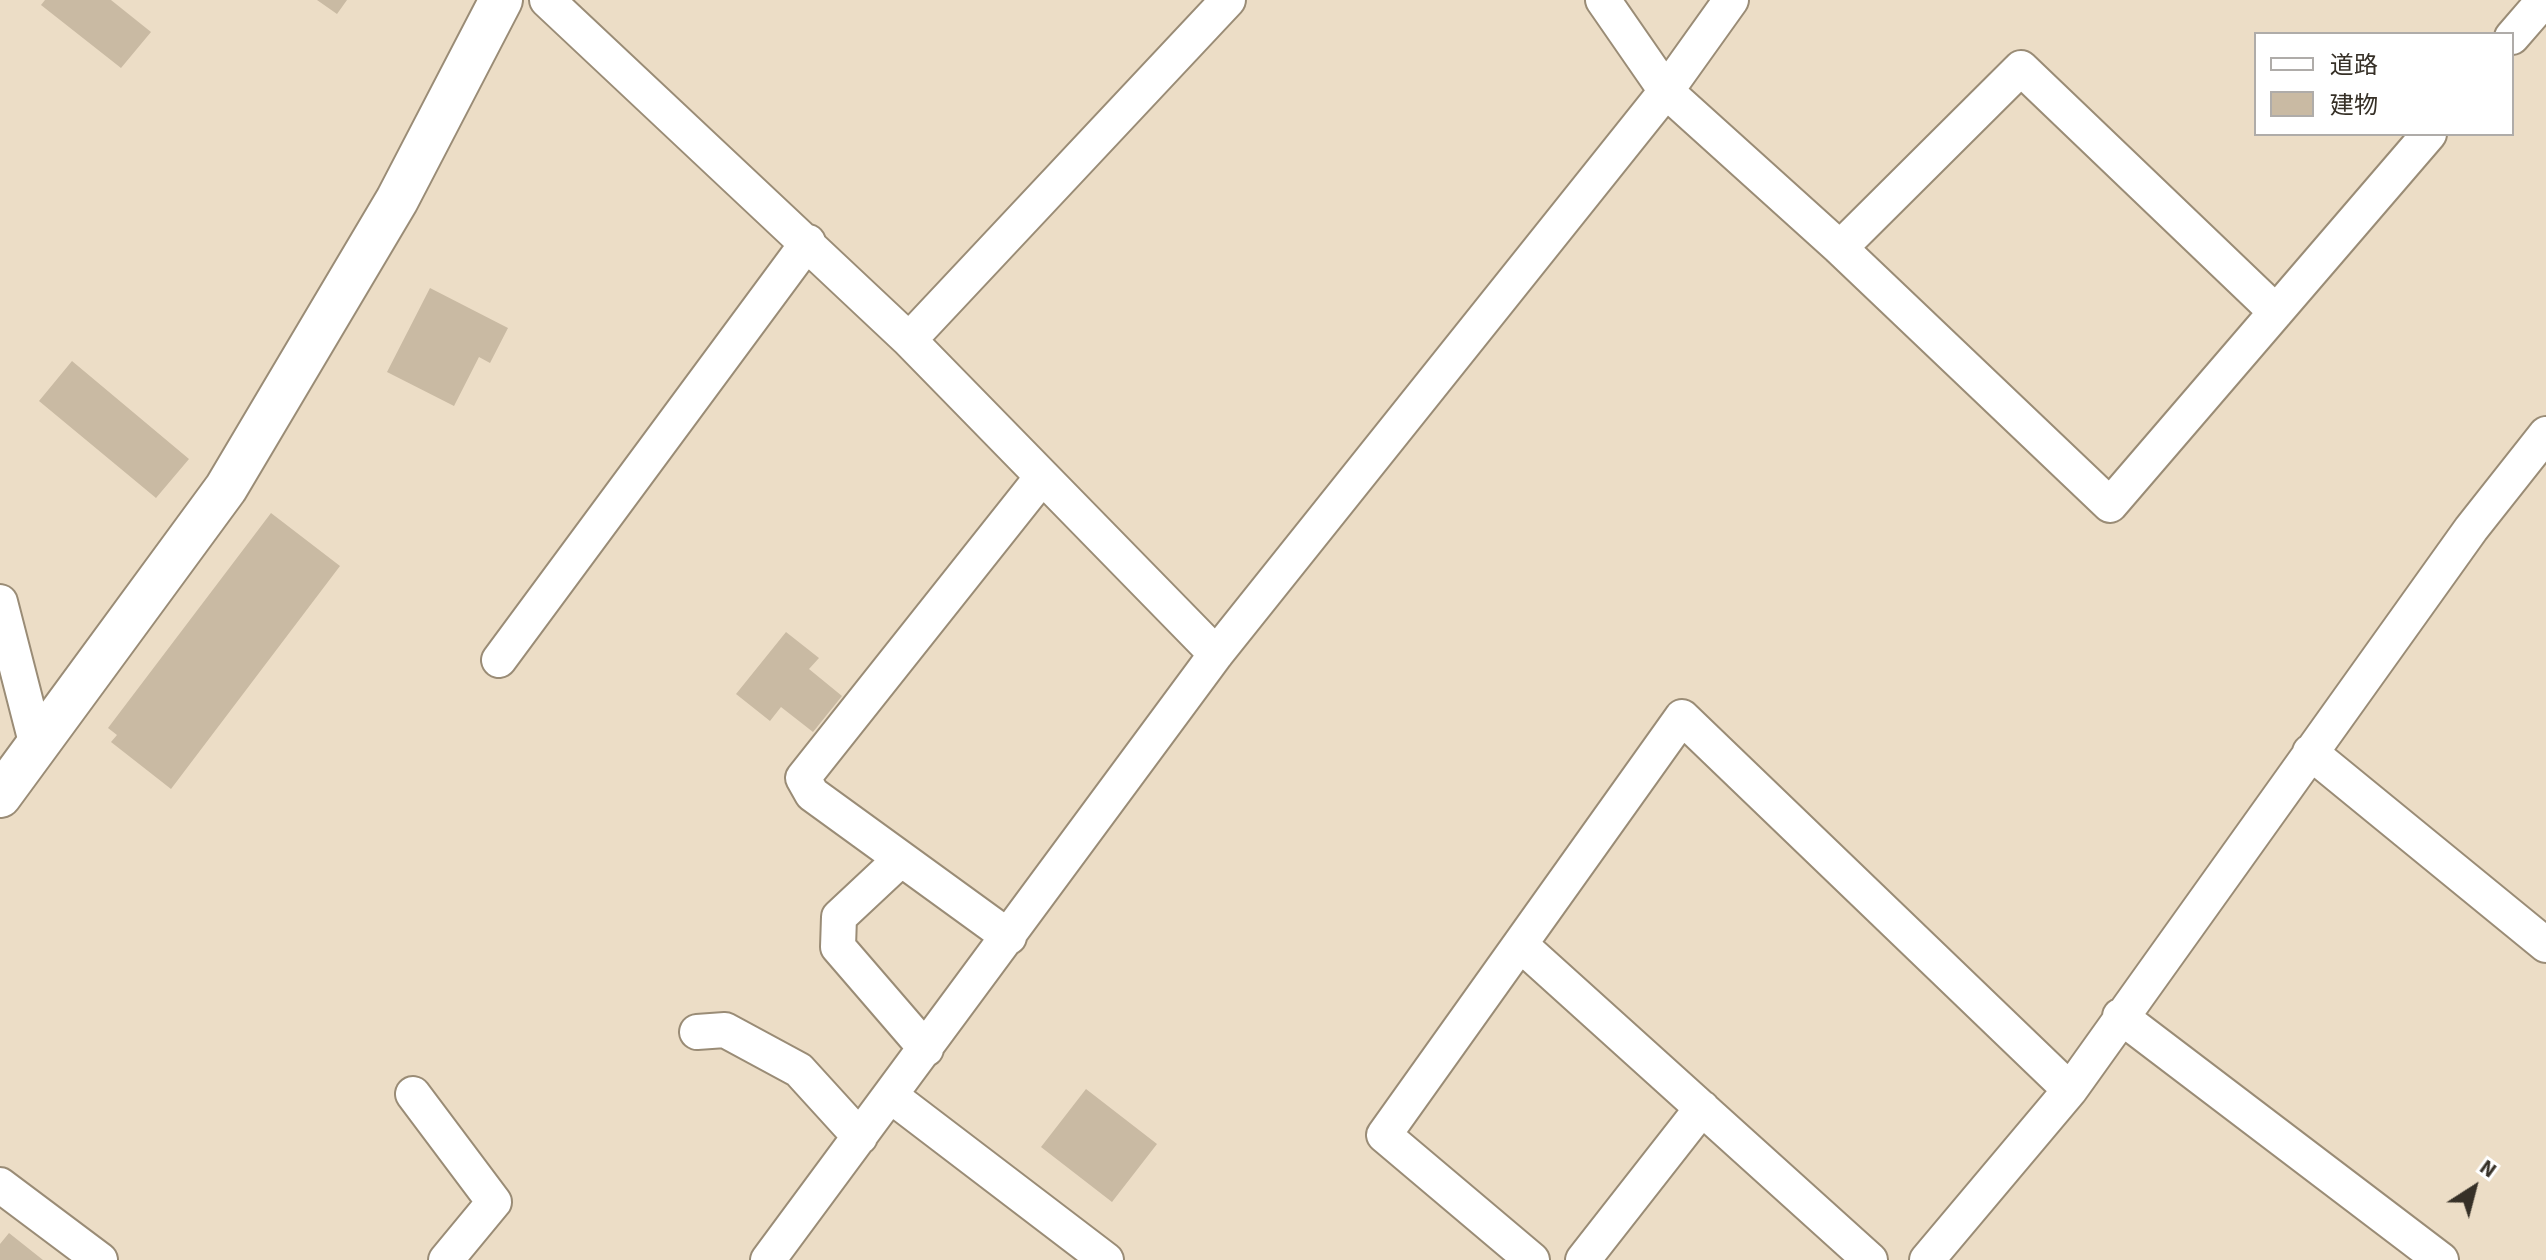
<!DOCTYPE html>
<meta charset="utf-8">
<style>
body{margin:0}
#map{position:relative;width:2546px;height:1260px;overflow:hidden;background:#ecddc6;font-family:"Source Sans 3","Noto Sans JP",sans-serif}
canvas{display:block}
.legend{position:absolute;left:2254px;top:32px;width:260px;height:104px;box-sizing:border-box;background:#fff;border:2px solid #afaca9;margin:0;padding:10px 14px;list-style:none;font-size:24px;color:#363027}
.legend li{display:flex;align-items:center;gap:16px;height:40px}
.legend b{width:40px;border:2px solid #afaca9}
.north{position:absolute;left:2434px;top:1148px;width:80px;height:80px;-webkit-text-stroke:6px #fff;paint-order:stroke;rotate:36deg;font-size:22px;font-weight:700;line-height:32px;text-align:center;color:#363027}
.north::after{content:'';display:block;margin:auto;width:28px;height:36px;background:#363027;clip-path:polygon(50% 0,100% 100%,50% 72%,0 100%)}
</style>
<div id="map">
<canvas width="2546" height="1260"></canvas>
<ul class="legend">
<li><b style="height:10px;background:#fff"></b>道路</li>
<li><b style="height:22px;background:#c9baa3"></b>建物</li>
</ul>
<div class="north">N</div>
</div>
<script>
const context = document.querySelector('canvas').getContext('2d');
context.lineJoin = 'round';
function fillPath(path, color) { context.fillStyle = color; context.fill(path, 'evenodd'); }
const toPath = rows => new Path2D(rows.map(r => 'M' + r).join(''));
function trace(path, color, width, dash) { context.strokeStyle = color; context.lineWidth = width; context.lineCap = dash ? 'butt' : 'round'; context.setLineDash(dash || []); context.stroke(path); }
const building = toPath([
 [45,0,111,0,151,32,121,68,41,5],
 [317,0,347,0,337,14],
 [430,288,508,328,490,363,479,357,454,406,387,372],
 [72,361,189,459,156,498,39,401],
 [271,513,340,566,171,789,111,742,117,735,108,728],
 [786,632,819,658,809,669,842,696,813,732,781,707,770,721,736,694],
 [1086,1089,1157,1144,1112,1202,1041,1147],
 [9,1233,43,1260,0,1260,0,1244]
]);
const minor = toPath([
 [547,0,909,340,1216,654],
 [1603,0,1666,91,1840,248,2110,505,2429,134],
 [2512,37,2544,0],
 [1840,248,2021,68,2276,312],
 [909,340,1228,0],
 [0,602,37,746],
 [499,660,808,242],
 [2310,752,2546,945],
 [901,859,839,917,838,947,926,1049],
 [1009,937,812,794,803,778,1042,477],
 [1522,946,1870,1260],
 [2120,1016,2441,1260],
 [697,1032,725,1030,799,1070,860,1137],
 [413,1094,494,1202,446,1260],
 [891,1096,1106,1260],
 [0,1185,100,1260],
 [768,1260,1216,654,1666,91,1731,0],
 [1532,1260,1384,1135,1682,717,2070,1090],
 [1583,1260,1702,1108],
 [1927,1260,2070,1090,2471,529,2546,434]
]);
const tertiary = toPath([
 [0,796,226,488,397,200,501,0]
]);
fillPath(building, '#c9baa3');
trace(minor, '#9a8c76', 38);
trace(tertiary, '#9a8c76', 46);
trace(minor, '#fff', 34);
trace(tertiary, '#fff', 42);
</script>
